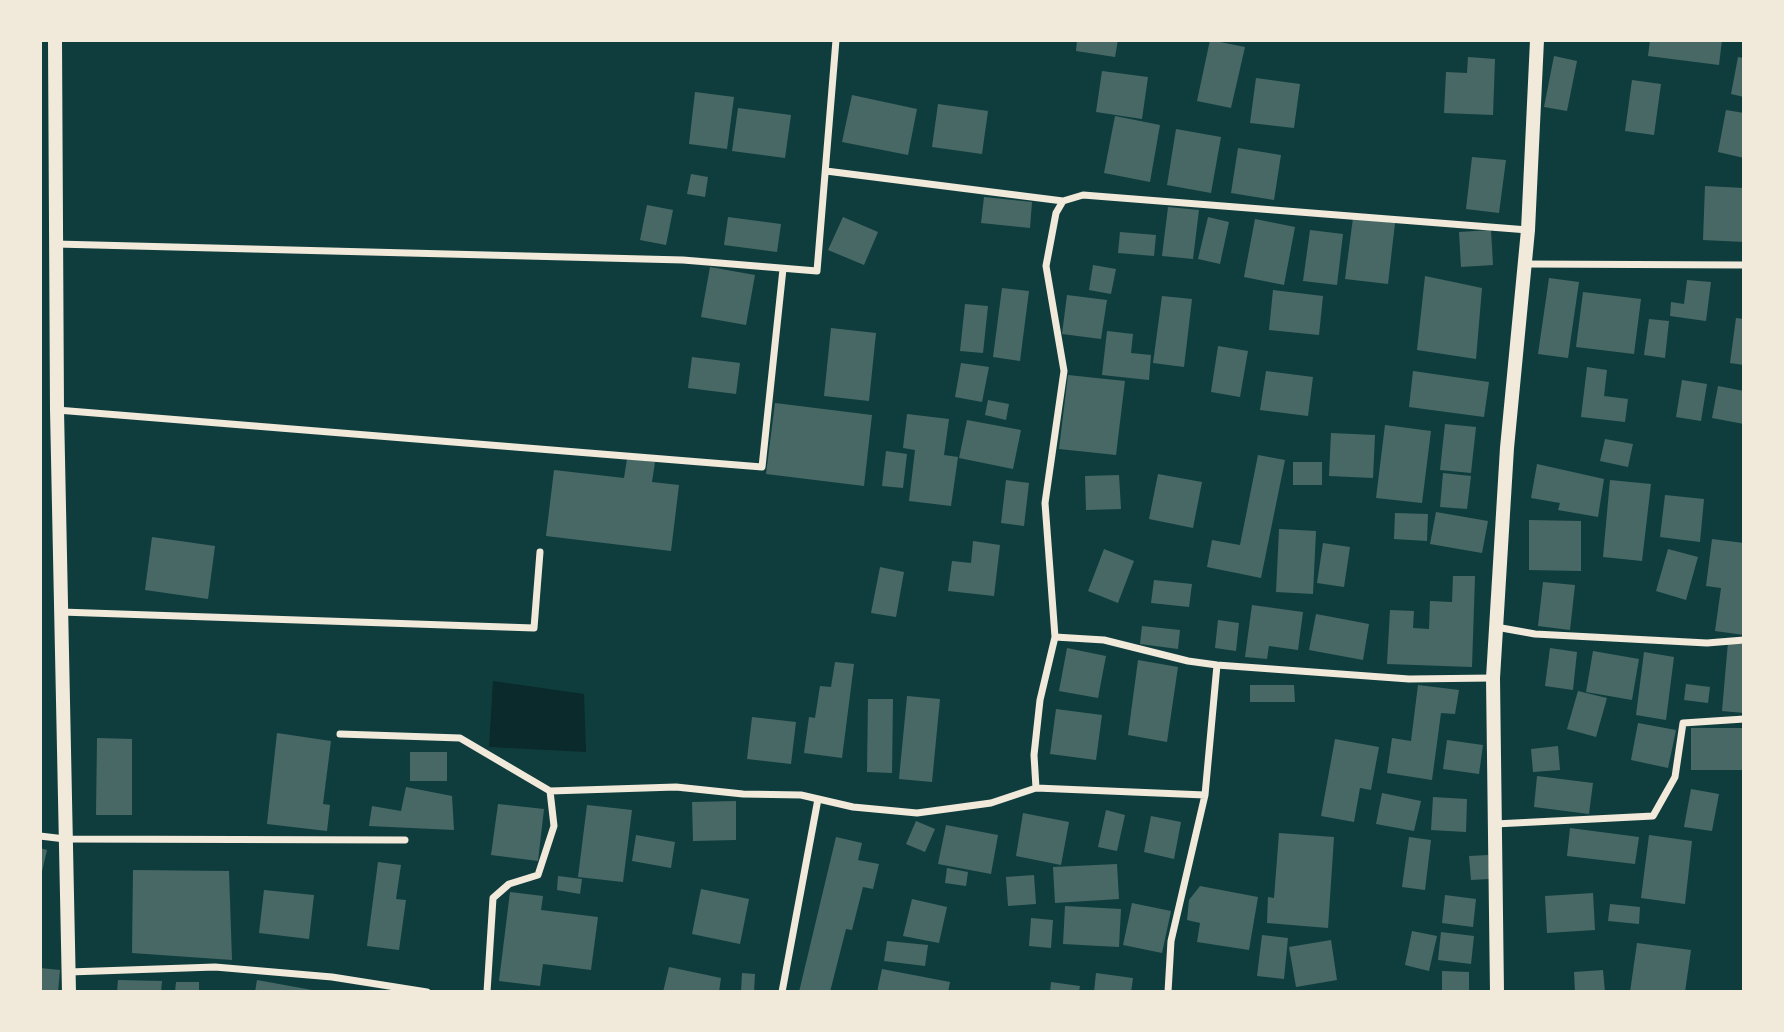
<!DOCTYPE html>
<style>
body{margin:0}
#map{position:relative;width:1784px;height:1032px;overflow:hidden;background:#0f3d3e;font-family:Ubuntu,sans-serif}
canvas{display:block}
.frame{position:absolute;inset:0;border:42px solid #f1e9da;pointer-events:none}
</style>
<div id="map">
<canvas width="1784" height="1032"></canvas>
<div class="frame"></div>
</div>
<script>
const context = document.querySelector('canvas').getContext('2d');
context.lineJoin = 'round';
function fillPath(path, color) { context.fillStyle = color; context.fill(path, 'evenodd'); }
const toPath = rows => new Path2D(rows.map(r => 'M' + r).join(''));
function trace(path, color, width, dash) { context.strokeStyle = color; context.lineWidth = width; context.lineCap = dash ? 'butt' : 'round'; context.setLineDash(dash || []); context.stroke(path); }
const water = toPath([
 [493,681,584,694,586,752,489,747]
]);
const building = toPath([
 [1077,40,1118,40,1115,57,1076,51],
 [1210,40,1245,47,1231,108,1197,101],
 [1650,40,1722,40,1719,65,1648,56],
 [1554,56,1577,61,1567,111,1544,107],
 [1468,57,1495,59,1493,115,1444,113,1446,72,1467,73],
 [1738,57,1744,58,1744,97,1731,94],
 [1102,71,1148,77,1142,119,1096,112],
 [1256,78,1300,84,1294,128,1250,123],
 [1632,80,1661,84,1654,135,1625,131],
 [695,92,734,97,727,149,689,144],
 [852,95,917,109,908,155,842,142],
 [938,104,988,111,982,154,932,147],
 [738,108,791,115,785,158,732,151],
 [1726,110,1744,113,1744,158,1718,152],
 [1115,116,1160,125,1150,182,1104,173],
 [1176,129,1221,137,1211,193,1167,185],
 [1238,148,1281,155,1274,200,1231,193],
 [1472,157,1506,160,1499,213,1466,209],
 [691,174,708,177,705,197,687,194],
 [1705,186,1744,188,1744,242,1703,240],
 [984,197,1032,202,1030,228,981,223],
 [647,205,673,210,666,245,640,240],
 [1168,207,1199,210,1193,259,1162,256],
 [728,217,781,224,777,252,724,245],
 [843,217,878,232,864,265,828,250],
 [1208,217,1229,222,1220,264,1198,259],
 [1353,218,1395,223,1388,284,1345,279],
 [1255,219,1295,227,1284,285,1244,277],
 [1310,230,1343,234,1337,285,1303,281],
 [1491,230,1493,265,1461,267,1459,232],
 [1120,232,1156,235,1154,256,1118,253],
 [1093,265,1116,269,1111,294,1089,290],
 [710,267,755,275,746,325,701,317],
 [1425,276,1482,288,1476,359,1417,350],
 [1549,278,1579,282,1568,358,1538,354],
 [1687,280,1711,282,1706,321,1670,316,1671,302,1684,304],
 [1002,288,1029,291,1020,361,993,357],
 [1273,290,1323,296,1319,335,1269,330],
 [1583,292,1641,299,1634,354,1576,347],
 [1067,295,1107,300,1101,339,1062,334],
 [1162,296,1192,299,1184,367,1153,363],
 [965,304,988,306,983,353,960,351],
 [1736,318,1744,319,1744,365,1730,363],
 [1649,319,1669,321,1665,358,1644,355],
 [831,328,876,333,869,401,824,396],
 [1107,331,1133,334,1131,353,1151,355,1149,380,1102,375],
 [1218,346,1248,351,1240,397,1211,392],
 [692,357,740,363,736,394,688,388],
 [961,363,989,367,982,402,955,397],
 [1587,367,1607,370,1604,396,1628,399,1625,422,1581,417],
 [1266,371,1313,377,1308,416,1260,410],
 [1413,371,1489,382,1484,417,1409,407],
 [1068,375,1125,381,1116,455,1059,449],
 [1682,380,1707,384,1701,421,1676,417],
 [1718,386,1744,391,1744,424,1712,418],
 [988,400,1009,404,1006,420,985,415],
 [775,403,872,415,864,486,766,474],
 [907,414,949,419,944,455,958,457,951,506,909,501,915,450,903,448],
 [967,420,1021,430,1013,469,959,458],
 [1445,424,1476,427,1471,473,1440,470],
 [1385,425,1431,431,1422,503,1376,498],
 [1331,433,1375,435,1373,478,1329,476],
 [1605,439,1633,444,1628,467,1600,461],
 [886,451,907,454,903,488,882,486],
 [1258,455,1285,460,1261,578,1207,567,1212,540,1240,545],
 [627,459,655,462,652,482,679,485,671,551,546,536,554,470,624,478],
 [1293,462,1322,462,1322,485,1293,485],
 [1537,464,1604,479,1598,517,1558,510,1560,503,1531,498],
 [1443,473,1471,476,1467,509,1440,507],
 [1158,474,1202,482,1193,528,1149,519],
 [1119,475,1121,509,1086,510,1085,476],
 [1006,480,1029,483,1024,526,1001,523],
 [1610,480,1651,484,1642,561,1603,557],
 [1665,495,1704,499,1700,542,1660,537],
 [1436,512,1488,521,1482,553,1430,544],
 [1395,513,1428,514,1427,541,1394,539],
 [1529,520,1581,521,1581,571,1529,570],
 [1279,529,1316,531,1313,594,1276,592],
 [152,537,215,546,208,599,145,590],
 [1712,539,1744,543,1744,635,1715,631,1721,588,1706,586],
 [973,541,1000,545,994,596,948,591,952,561,971,563],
 [1323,543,1350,547,1344,587,1317,583],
 [1104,549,1134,561,1118,603,1088,591],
 [1668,549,1698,557,1686,600,1656,591],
 [880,567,904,572,896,617,871,613],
 [1453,576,1475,576,1472,667,1387,664,1390,610,1414,611,1413,628,1429,629,1430,601,1452,602],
 [1154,580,1192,584,1189,607,1151,603],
 [1543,582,1575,585,1570,630,1538,626],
 [1252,605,1303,612,1298,650,1269,646,1267,659,1245,657],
 [1316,614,1369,624,1363,660,1309,650],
 [1218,620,1239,623,1236,651,1215,648],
 [1142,626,1180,630,1178,649,1140,644],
 [1728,642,1744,644,1744,713,1722,711],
 [1067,648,1106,656,1098,698,1059,691],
 [1550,648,1577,652,1573,690,1545,686],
 [1593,651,1639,659,1632,700,1586,692],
 [1644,652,1674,657,1666,720,1636,715],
 [1138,660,1178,667,1167,742,1128,735],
 [835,662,854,664,842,758,804,753,809,717,815,718,820,686,831,687],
 [1686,684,1710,687,1708,703,1684,700],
 [1250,685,1294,685,1295,702,1250,702],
 [1418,685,1459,690,1455,714,1441,713,1432,780,1387,773,1392,738,1411,741],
 [1578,691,1607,698,1596,737,1567,729],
 [907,696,940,699,932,782,899,779],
 [868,699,893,699,892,773,867,772],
 [1056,709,1102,715,1096,760,1050,754],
 [752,717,796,722,791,764,747,759],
 [1638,723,1676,730,1668,768,1631,760],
 [1691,728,1744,728,1744,770,1691,770],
 [277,733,331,741,323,804,330,805,327,831,267,824],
 [97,738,132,739,132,815,96,815],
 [1335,739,1379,747,1371,790,1360,788,1354,822,1321,816],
 [1447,740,1483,745,1479,774,1443,769],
 [1558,746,1560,770,1533,772,1531,749],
 [410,752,447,752,447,781,410,781],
 [1537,776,1593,783,1589,814,1534,807],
 [406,787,452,796,454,830,369,826,372,806,401,811],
 [1691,789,1719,794,1712,831,1684,827],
 [1382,793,1421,801,1414,831,1376,824],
 [1433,797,1467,799,1466,832,1431,830],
 [736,801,736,840,693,841,692,802],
 [498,804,544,809,538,861,491,855],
 [587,805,632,810,623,882,578,877],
 [1106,810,1125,815,1117,851,1098,847],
 [1023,813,1069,822,1061,865,1016,856],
 [1151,816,1181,822,1174,859,1144,852],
 [916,821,935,829,925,852,906,844],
 [946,825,998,835,991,874,938,864],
 [1570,828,1639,837,1635,864,1567,856],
 [1279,833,1334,837,1328,928,1267,923,1268,897,1274,898],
 [636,835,675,842,671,868,632,861],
 [1649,835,1692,841,1685,904,1641,898],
 [836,837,862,843,858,860,879,864,873,889,863,887,852,930,846,929,830,992,799,992],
 [1409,837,1431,840,1425,890,1402,887],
 [40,848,47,850,41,876,40,875],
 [1488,855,1490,879,1471,880,1469,856],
 [378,862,401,865,396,899,406,900,399,950,367,946],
 [1117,864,1119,899,1055,903,1053,867],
 [947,868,968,872,966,886,945,883],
 [133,870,229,871,232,960,132,953],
 [1034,875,1036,904,1008,906,1006,877],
 [558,876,582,879,580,894,557,890],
 [1200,886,1258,897,1249,950,1197,942,1200,923,1187,920,1189,900],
 [701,889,749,899,740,944,692,934],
 [264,890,314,895,309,939,259,933],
 [510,892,543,896,541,910,598,917,591,970,543,964,540,986,499,981],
 [1593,893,1595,930,1547,933,1545,896],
 [1445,895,1476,899,1473,927,1442,923],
 [912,899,947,907,939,943,903,936],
 [1132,903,1171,911,1162,953,1123,945],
 [1610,904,1640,907,1639,924,1608,921],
 [1065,906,1121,909,1119,947,1063,944],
 [1031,918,1053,920,1051,948,1029,946],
 [1412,931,1437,936,1429,971,1405,965],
 [1441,932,1474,936,1471,964,1438,960],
 [1262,935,1288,938,1284,979,1257,976],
 [1331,940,1337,980,1296,987,1289,947],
 [887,941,928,945,925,966,884,961],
 [1637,943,1691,950,1685,992,1630,992],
 [669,967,721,978,719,992,663,992],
 [40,968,60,970,58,992,40,992],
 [882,969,950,982,948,992,877,992],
 [1603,970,1605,992,1575,992,1574,972],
 [1442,971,1469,972,1469,992,1442,992],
 [742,973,755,974,754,992,741,992],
 [1096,973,1133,978,1131,992,1094,992],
 [118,980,162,981,161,992,117,992],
 [257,980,312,990,312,992,255,992],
 [176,982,199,982,199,992,175,992],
 [1051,982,1080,986,1079,992,1050,992]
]);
const minor = toPath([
 [826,171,1063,201],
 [56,244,683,260,817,271,836,40],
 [1525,264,1744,265],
 [57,410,762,467,783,269],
 [61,612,534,628,540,552],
 [1496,627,1535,634,1707,643,1744,640],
 [1055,637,1045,503,1064,371,1046,266,1056,213,1063,201,1083,195,1528,230],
 [340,734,460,738,550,791],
 [1036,788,1205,795],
 [1495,824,1653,816,1675,777,1683,723,1744,719],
 [40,836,65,839,405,840],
 [69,972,215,967,332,977,427,992],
 [487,992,493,898,509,884,538,875,554,826,550,791,676,787,743,794,801,795,853,807,917,813,991,803,1036,788,1034,755,1040,700,1055,637,1104,640,1188,661,1217,665,1409,679,1493,678],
 [782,992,818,799],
 [1168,992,1171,941,1205,795,1217,665]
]);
const secondary = toPath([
 [55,40,57,410,69,992],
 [1497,992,1493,678,1507,448,1528,230,1537,40]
]);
fillPath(water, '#0a2a2b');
fillPath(building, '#486865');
trace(minor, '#f1e9da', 7);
trace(secondary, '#f1e9da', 14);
</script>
